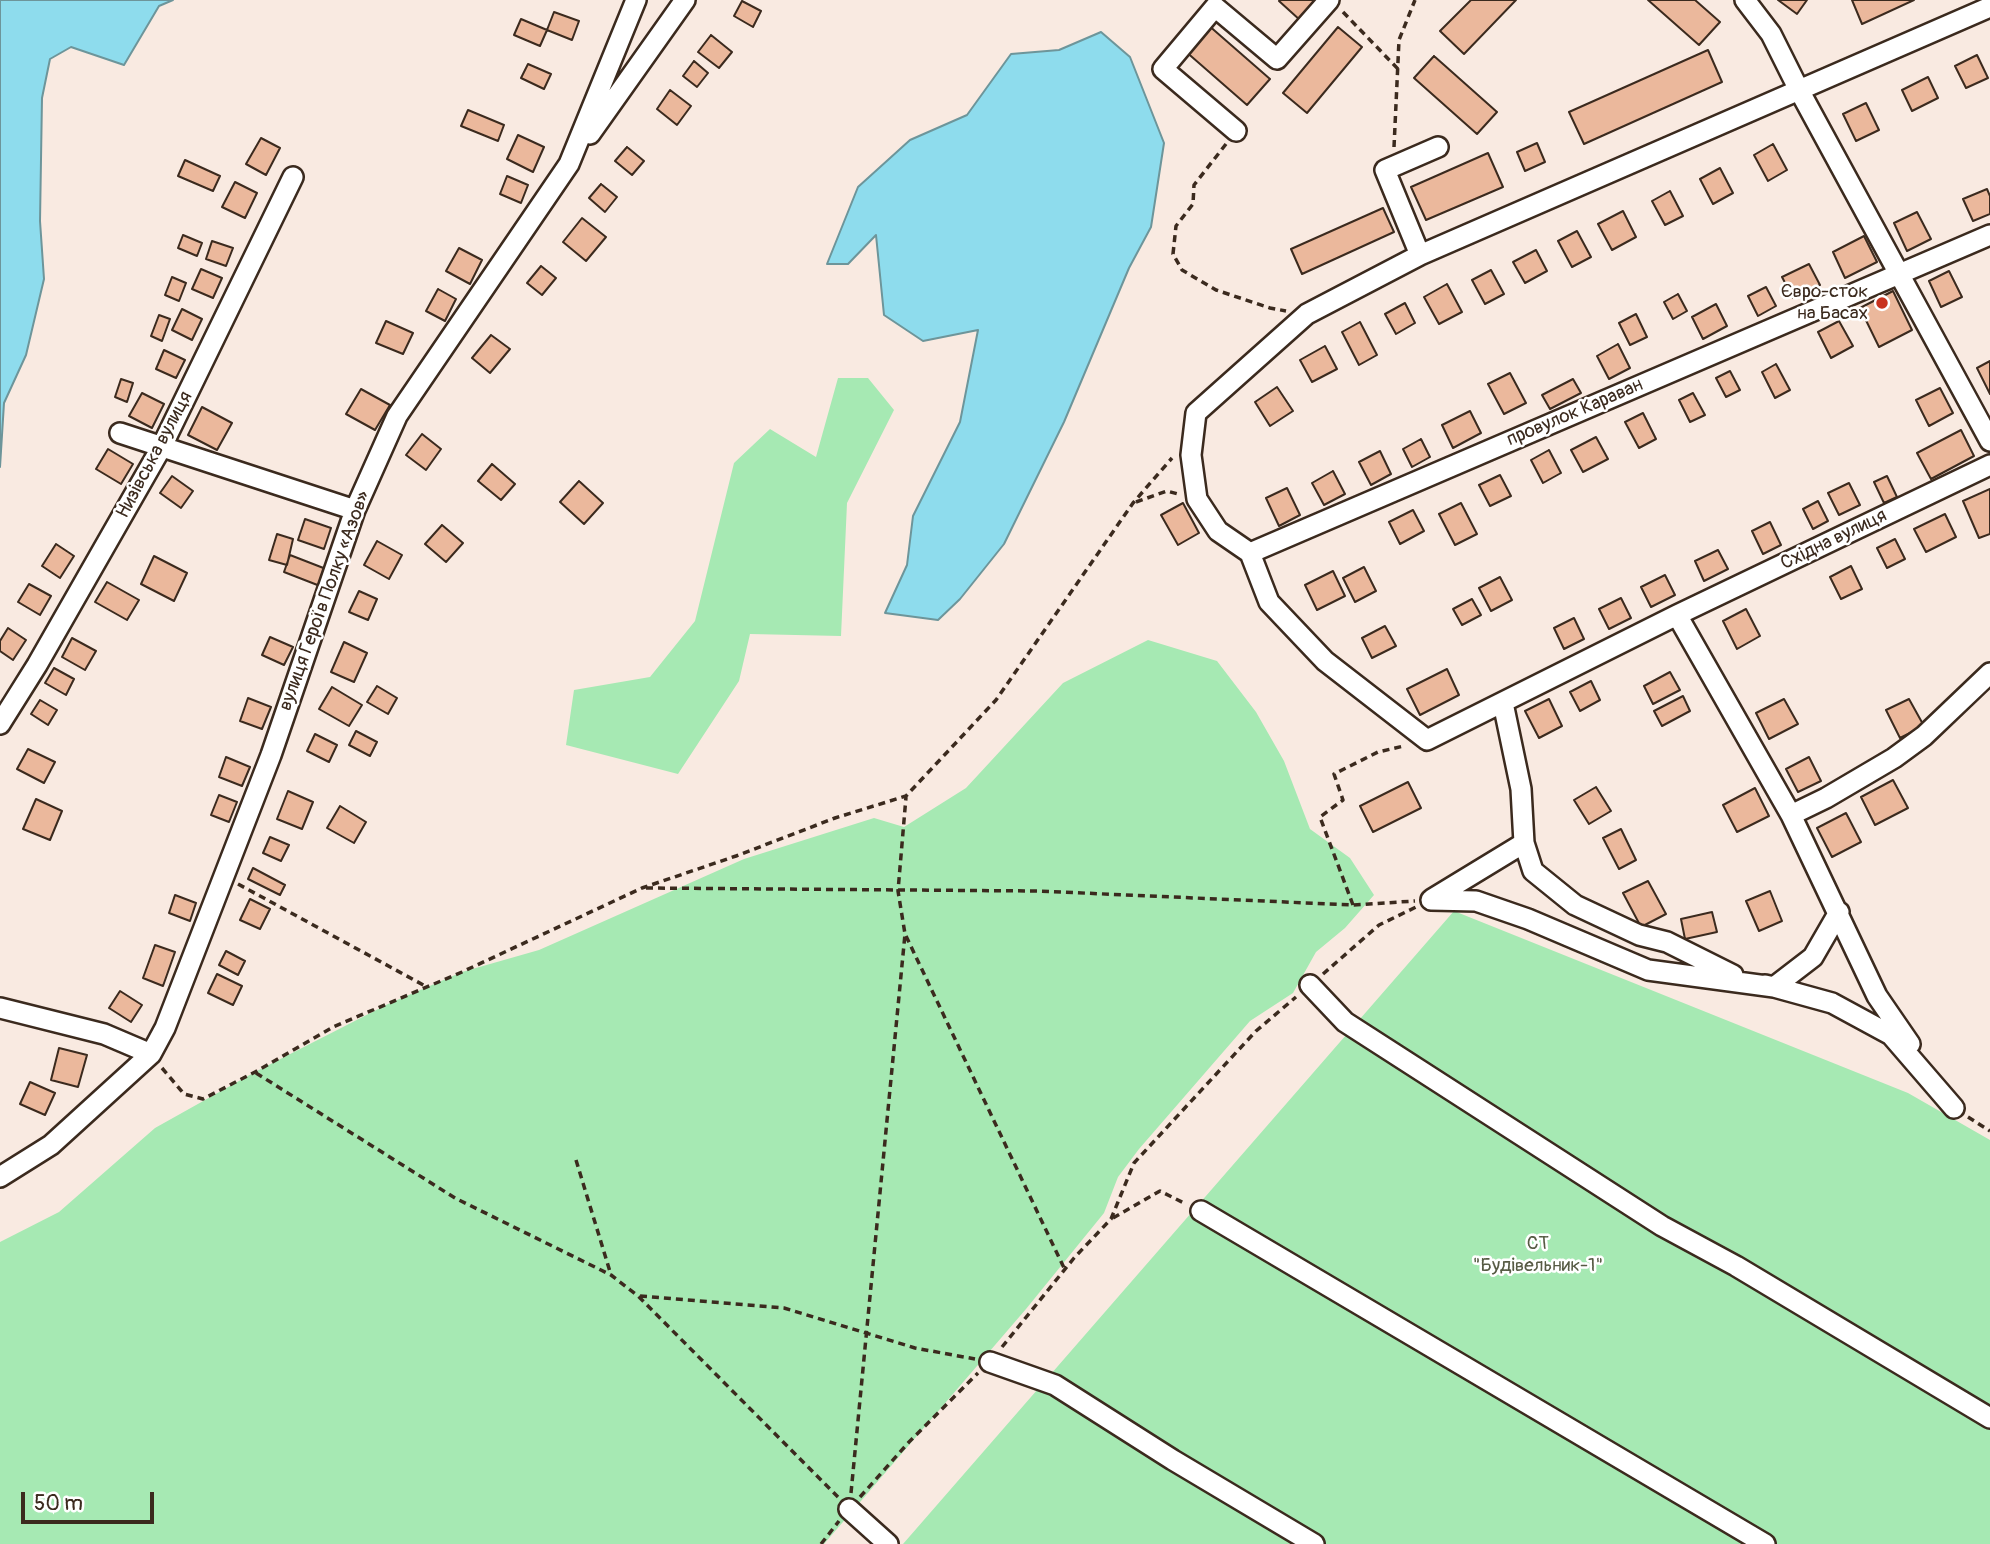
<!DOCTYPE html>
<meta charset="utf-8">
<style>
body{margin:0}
#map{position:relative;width:1990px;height:1544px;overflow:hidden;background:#f9eae1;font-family:Pangolin,sans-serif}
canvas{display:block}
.scale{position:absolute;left:21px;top:1492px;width:133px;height:32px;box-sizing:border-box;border:4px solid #3b2a1e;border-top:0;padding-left:9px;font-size:21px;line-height:24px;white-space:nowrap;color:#3b2a1e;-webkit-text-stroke:5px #fff;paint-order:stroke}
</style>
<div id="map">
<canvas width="1990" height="1544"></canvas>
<div class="scale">50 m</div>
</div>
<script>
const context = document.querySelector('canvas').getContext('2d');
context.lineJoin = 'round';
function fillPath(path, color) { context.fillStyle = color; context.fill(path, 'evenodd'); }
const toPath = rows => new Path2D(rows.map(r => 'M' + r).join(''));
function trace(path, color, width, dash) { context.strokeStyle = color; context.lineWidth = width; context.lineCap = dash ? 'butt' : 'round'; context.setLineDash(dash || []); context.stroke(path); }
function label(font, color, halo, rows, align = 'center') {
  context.font = font + ' Pangolin,sans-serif'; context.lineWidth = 5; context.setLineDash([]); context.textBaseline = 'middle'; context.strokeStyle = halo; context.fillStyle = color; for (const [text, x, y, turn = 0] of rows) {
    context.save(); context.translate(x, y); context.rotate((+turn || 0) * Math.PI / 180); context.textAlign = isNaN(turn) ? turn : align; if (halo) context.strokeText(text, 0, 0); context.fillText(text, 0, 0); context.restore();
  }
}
const green = toPath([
 [838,378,868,378,894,410,847,503,841,636,750,634,739,681,678,774,566,745,574,690,650,677,695,621,734,463,770,429,816,457],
 [1148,640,1217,661,1256,712,1284,761,1310,829,1350,858,1374,895,1345,928,1316,952,1293,993,1250,1021,1139,1149,1118,1177,1104,1213,1026,1309,824,1544,0,1544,0,1242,59,1212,155,1128,255,1072,388,1004,462,972,539,950,744,859,874,818,904,827,966,788,1063,683],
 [1454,911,1908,1093,1990,1140,1990,1544,903,1544]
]);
const water = toPath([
 [0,0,173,0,159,6,124,65,71,47,50,59,42,98,40,221,44,279,26,355,4,403,0,467,0,0],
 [1101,32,1130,57,1164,143,1151,227,1129,268,1064,422,1004,544,960,599,938,620,885,613,907,565,913,516,960,422,978,330,923,341,884,315,876,235,848,264,827,264,858,187,910,140,967,115,1011,54,1059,50,1101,32]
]);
const building = toPath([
 [1281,0,1319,0,1301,21,1279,1,1281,0],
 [1471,0,1516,0,1464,54,1440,31,1471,0],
 [1648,0,1695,0,1720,22,1699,45,1648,0],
 [1778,0,1807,0,1797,14,1778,0],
 [1852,0,1914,0,1862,24,1852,0],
 [742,1,761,11,753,27,734,16,742,1],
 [554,12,579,21,572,40,547,30,554,12],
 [521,19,547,30,540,46,514,35,521,19],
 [1207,24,1270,79,1247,105,1184,50,1207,24],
 [1338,27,1362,47,1307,113,1283,93,1338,27],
 [711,35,732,52,719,68,698,52,711,35],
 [1708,50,1722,82,1584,144,1569,112,1708,50],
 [1977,55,1988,78,1966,88,1955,66,1977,55],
 [1434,56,1497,112,1477,134,1414,78,1434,56],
 [694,61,708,73,697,87,683,76,694,61],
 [528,64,551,74,544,89,521,78,528,64],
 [1928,77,1938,98,1912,111,1902,90,1928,77],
 [670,90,691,106,677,125,657,109,670,90],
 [1866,103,1879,130,1856,141,1843,114,1866,103],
 [468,110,504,125,498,141,461,126,468,110],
 [518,135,544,147,533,172,507,159,518,135],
 [261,138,280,148,266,175,246,164,261,138],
 [1537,143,1545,162,1525,171,1517,152,1537,143],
 [1773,144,1787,170,1768,181,1754,155,1773,144],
 [627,147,644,161,632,175,615,161,627,147],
 [1488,153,1503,187,1426,220,1411,187,1488,153],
 [185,160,220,176,213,191,178,176,185,160],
 [1720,168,1733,193,1713,204,1700,179,1720,168],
 [507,176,528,185,521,203,500,194,507,176],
 [235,182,257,193,245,218,222,207,235,182],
 [601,184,617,197,605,212,589,198,601,184],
 [1987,189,1990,196,1990,214,1973,221,1963,199,1987,189],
 [1670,191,1683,216,1665,225,1652,201,1670,191],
 [1383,208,1394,232,1302,274,1291,249,1383,208],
 [1623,211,1636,237,1612,250,1598,224,1623,211],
 [1917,212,1931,239,1907,251,1894,223,1917,212],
 [582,218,606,237,586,261,563,242,582,218],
 [1577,231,1591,257,1572,267,1558,241,1577,231],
 [183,235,202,243,197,256,178,248,183,235],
 [1864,236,1877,262,1845,278,1833,252,1864,236],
 [212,241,233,248,226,266,206,259,212,241],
 [459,248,482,260,470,284,446,271,459,248],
 [1536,250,1547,271,1525,283,1513,262,1536,250],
 [1809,264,1820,285,1793,298,1782,277,1809,264],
 [541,266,556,278,542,295,527,283,541,266],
 [201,269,222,278,213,298,192,289,201,269],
 [1491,270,1504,294,1485,304,1472,280,1491,270],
 [1949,271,1962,297,1941,307,1929,281,1949,271],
 [172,277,186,283,179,301,165,295,172,277],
 [1447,284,1462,312,1439,324,1424,297,1447,284],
 [1766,287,1776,306,1758,316,1748,296,1766,287],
 [438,289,456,299,445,321,426,311,438,289],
 [1893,291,1912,330,1879,347,1860,308,1893,291],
 [1678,294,1687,311,1673,319,1664,302,1678,294],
 [1405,303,1415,323,1396,334,1385,314,1405,303],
 [1716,304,1727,326,1703,339,1692,317,1716,304],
 [182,309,202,319,192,340,172,330,182,309],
 [1636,314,1647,337,1630,345,1619,323,1636,314],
 [159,315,170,319,162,341,151,336,159,315],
 [386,321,413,333,403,354,376,343,386,321],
 [1839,321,1853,346,1831,358,1818,332,1839,321],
 [1360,322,1377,355,1359,365,1342,332,1360,322],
 [491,335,510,349,490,373,472,358,491,335],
 [1618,344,1630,368,1609,379,1597,356,1618,344],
 [1325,346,1337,369,1312,382,1300,360,1325,346],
 [164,350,185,360,176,378,156,369,164,350],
 [1990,361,1990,394,1977,368,1990,361],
 [1776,364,1790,390,1775,398,1762,372,1776,364],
 [1730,371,1740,390,1726,397,1716,378,1730,371],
 [1510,373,1526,403,1504,414,1488,384,1510,373],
 [121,379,133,383,127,402,115,397,121,379],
 [1573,379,1581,393,1550,409,1542,395,1573,379],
 [1277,387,1293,411,1270,426,1255,402,1277,387],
 [1940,388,1953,413,1929,426,1916,400,1940,388],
 [361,389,390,405,375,430,346,414,361,389],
 [142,393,164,404,152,428,129,416,142,393],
 [1693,393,1705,415,1690,422,1679,400,1693,393],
 [202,407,232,423,217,450,188,435,202,407],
 [1470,411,1481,433,1453,448,1442,425,1470,411],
 [1643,413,1656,439,1639,448,1625,422,1643,413],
 [1961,430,1974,456,1931,479,1917,453,1961,430],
 [422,434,441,449,426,470,406,455,422,434],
 [1596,437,1608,459,1583,472,1571,450,1596,437],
 [1421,439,1430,457,1412,467,1403,449,1421,439],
 [108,449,133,464,121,484,96,469,108,449],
 [1549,450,1561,473,1543,483,1531,460,1549,450],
 [1380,451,1391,474,1371,485,1359,462,1380,451],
 [492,464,515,484,501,500,478,481,492,464],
 [1333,471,1345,494,1324,505,1312,483,1333,471],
 [1500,475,1511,496,1490,506,1479,485,1500,475],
 [172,476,193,491,181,508,160,493,172,476],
 [1887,476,1897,497,1884,503,1874,482,1887,476],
 [579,481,603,503,584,524,560,502,579,481],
 [1849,483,1860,505,1839,515,1828,493,1849,483],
 [1287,488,1300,515,1279,526,1266,498,1287,488],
 [1990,489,1990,534,1979,538,1963,501,1990,489],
 [1818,501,1828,521,1813,529,1803,509,1818,501],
 [1183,503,1199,533,1178,545,1161,515,1183,503],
 [1461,503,1477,534,1455,545,1439,514,1461,503],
 [1413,510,1424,531,1400,544,1389,522,1413,510],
 [1945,514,1956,537,1926,552,1914,529,1945,514],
 [305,519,331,528,324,549,298,540,305,519],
 [1770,522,1781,545,1763,554,1752,531,1770,522],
 [442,525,463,543,446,562,425,544,442,525],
 [277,534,293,539,287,565,269,560,277,534],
 [1895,539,1905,559,1887,568,1877,548,1895,539],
 [377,541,402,555,389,579,364,565,377,541],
 [56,544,74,556,60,578,42,566,56,544],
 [1718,550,1728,569,1704,581,1695,561,1718,550],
 [290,555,326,569,320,586,284,572,290,555],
 [154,556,187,573,174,601,141,584,154,556],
 [1851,566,1862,589,1841,599,1830,577,1851,566],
 [1364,567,1376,591,1355,602,1343,578,1364,567],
 [1333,571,1345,596,1317,610,1305,585,1333,571],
 [1665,575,1675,595,1651,607,1641,587,1665,575],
 [1500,577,1512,600,1491,611,1479,588,1500,577],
 [107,582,139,600,127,620,95,602,107,582],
 [29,584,51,596,40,615,18,602,29,584],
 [359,591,377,599,368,620,349,612,359,591],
 [1621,598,1631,618,1609,629,1599,609,1621,598],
 [1472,599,1481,615,1462,625,1453,609,1472,599],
 [1746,609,1760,636,1737,649,1723,621,1746,609],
 [1574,618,1584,639,1564,649,1554,628,1574,618],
 [1385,626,1396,646,1372,658,1362,638,1385,626],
 [8,628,26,640,13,660,0,651,0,641,8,628],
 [270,637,293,647,284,665,262,655,270,637],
 [72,638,96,651,85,670,62,657,72,638],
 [344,642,367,653,354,682,331,672,344,642],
 [54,668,74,679,66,695,45,683,54,668],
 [1447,669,1459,695,1420,715,1407,689,1447,669],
 [1670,672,1680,690,1653,704,1644,686,1670,672],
 [1591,681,1600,700,1580,711,1570,692,1591,681],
 [377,686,397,698,388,714,367,702,377,686],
 [332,687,362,705,349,726,319,709,332,687],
 [1683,696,1690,711,1662,726,1654,711,1683,696],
 [248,698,271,707,262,729,240,721,248,698],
 [1549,699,1562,726,1539,738,1525,711,1549,699],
 [1784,699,1798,724,1769,739,1756,713,1784,699],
 [1909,699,1924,726,1900,738,1886,710,1909,699],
 [40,700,57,710,48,725,31,714,40,700],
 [356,731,377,742,370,756,349,745,356,731],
 [315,734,337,745,329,762,307,751,315,734],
 [28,749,55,762,44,783,17,769,28,749],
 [226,757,250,767,242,786,219,777,226,757],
 [1809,757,1821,781,1798,792,1786,769,1809,757],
 [1893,780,1908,808,1875,825,1861,797,1893,780],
 [1408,782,1421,808,1373,832,1360,806,1408,782],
 [1596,787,1611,811,1589,824,1574,800,1596,787],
 [1755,788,1769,816,1737,832,1723,805,1755,788],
 [288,791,313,802,302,829,277,819,288,791],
 [219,795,237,802,229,822,211,815,219,795],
 [36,799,62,811,50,840,23,829,36,799],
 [340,806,366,822,354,843,327,828,340,806],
 [1846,813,1861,842,1832,857,1817,828,1846,813],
 [1621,829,1636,860,1619,869,1603,838,1621,829],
 [270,837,289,845,281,861,263,853,270,837],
 [253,868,285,885,280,895,248,879,253,868],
 [1648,881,1666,914,1641,927,1623,893,1648,881],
 [1770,891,1782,921,1759,931,1746,901,1770,891],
 [175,895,196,903,190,921,169,913,175,895],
 [250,899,270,909,260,929,240,920,250,899],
 [1712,912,1717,932,1685,939,1681,919,1712,912],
 [155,945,175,952,163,986,143,978,155,945],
 [226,951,245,961,238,975,219,965,226,951],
 [217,974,242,986,233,1005,208,993,217,974],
 [120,991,142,1005,131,1022,109,1008,120,991],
 [59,1048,87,1055,78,1087,51,1080,59,1048],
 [30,1082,55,1093,45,1115,20,1104,30,1082]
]);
const path = toPath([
 [1343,12,1398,69],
 [1226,144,1194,185,1193,204,1176,226,1173,254,1182,270,1216,290,1270,308,1286,311],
 [1394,147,1399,40,1415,0],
 [1136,502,1167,491,1178,494],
 [238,884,427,987],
 [646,888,1037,891,1353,905,1415,901],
 [1353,905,1320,817,1343,800,1334,774,1378,752,1404,746],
 [906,936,1065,1270],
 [1323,974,1379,925,1416,907],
 [162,1068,184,1094,203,1099,255,1072,333,1027,462,972,642,888,736,856,835,818,906,796,996,700,1133,503,1172,458],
 [256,1073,455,1198,611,1275,638,1296,838,1497],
 [1968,1117,1990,1131],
 [576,1160,611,1275],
 [1113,1218,1160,1191,1186,1204],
 [640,1296,784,1308,915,1348,975,1359],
 [1002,1347,1074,1258,1111,1219,1134,1163,1256,1031,1296,997],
 [851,1493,905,934,898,891,906,797],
 [860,1497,909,1442,978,1373],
 [821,1544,839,1521]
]);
const minor = toPath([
 [1745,0,1771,34,1799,90,1990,441],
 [1990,7,1420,255,1307,314,1196,413,1191,455,1197,499,1218,531,1250,553,1269,602,1325,661,1427,740,1677,615,1990,465],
 [1236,131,1163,69,1215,7,1277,59,1329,0],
 [590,134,685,0],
 [1420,255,1385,170,1438,147],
 [120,433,355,510],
 [1250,553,1990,235],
 [1677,615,1791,815,1877,996,1910,1044],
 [0,724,37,665,161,448,293,177],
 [1791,815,1826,798,1894,758,1924,736,1990,673],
 [1524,843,1533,871,1575,905,1639,935,1667,942,1733,975],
 [1432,899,1524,843,1521,789,1503,703],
 [1431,900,1476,901,1528,919,1648,970,1774,987,1832,1003,1891,1035,1954,1108],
 [1310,985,1345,1022,1662,1226,1736,1266,1990,1418],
 [1765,985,1774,987,1813,957,1839,912],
 [0,1008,104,1034,151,1054],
 [0,1177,51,1145,151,1054,165,1028,271,755,355,510,397,416,569,164,636,0],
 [1201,1211,1765,1544],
 [990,1362,1055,1385,1173,1460,1314,1544],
 [849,1509,888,1544]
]);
const markers = [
 [1882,303,7,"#c8321e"]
];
const poiNames = [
 ["Євро-сток",1868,292],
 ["на Басах",1868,314]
];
const streetNames = [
 ["провулок Караван",1575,413,-23],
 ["Низівська вулиця",155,455,-62],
 ["Східна вулиця",1834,540,-26],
 ["вулиця Героїв Полку «Азов»",325,601,-70]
];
const parkNames = [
 ["СТ",1538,1244],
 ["\"Будівельник-1\"",1538,1266]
];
fillPath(green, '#a6e9b3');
fillPath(water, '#8edced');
trace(water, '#6d959a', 2);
fillPath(building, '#ebb89c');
trace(building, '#3b2a1e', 2);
trace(minor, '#3b2a1e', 24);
trace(path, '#3b2a1e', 3.5, [7, 5]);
trace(minor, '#fff', 19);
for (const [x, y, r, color] of markers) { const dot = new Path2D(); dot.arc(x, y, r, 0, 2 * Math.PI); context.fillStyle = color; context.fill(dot); trace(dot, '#fff', 2.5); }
label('19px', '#3b2a1e', '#fff', poiNames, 'right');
label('19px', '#3b2a1e', '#fff', streetNames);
label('19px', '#565a43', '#fff', parkNames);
</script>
